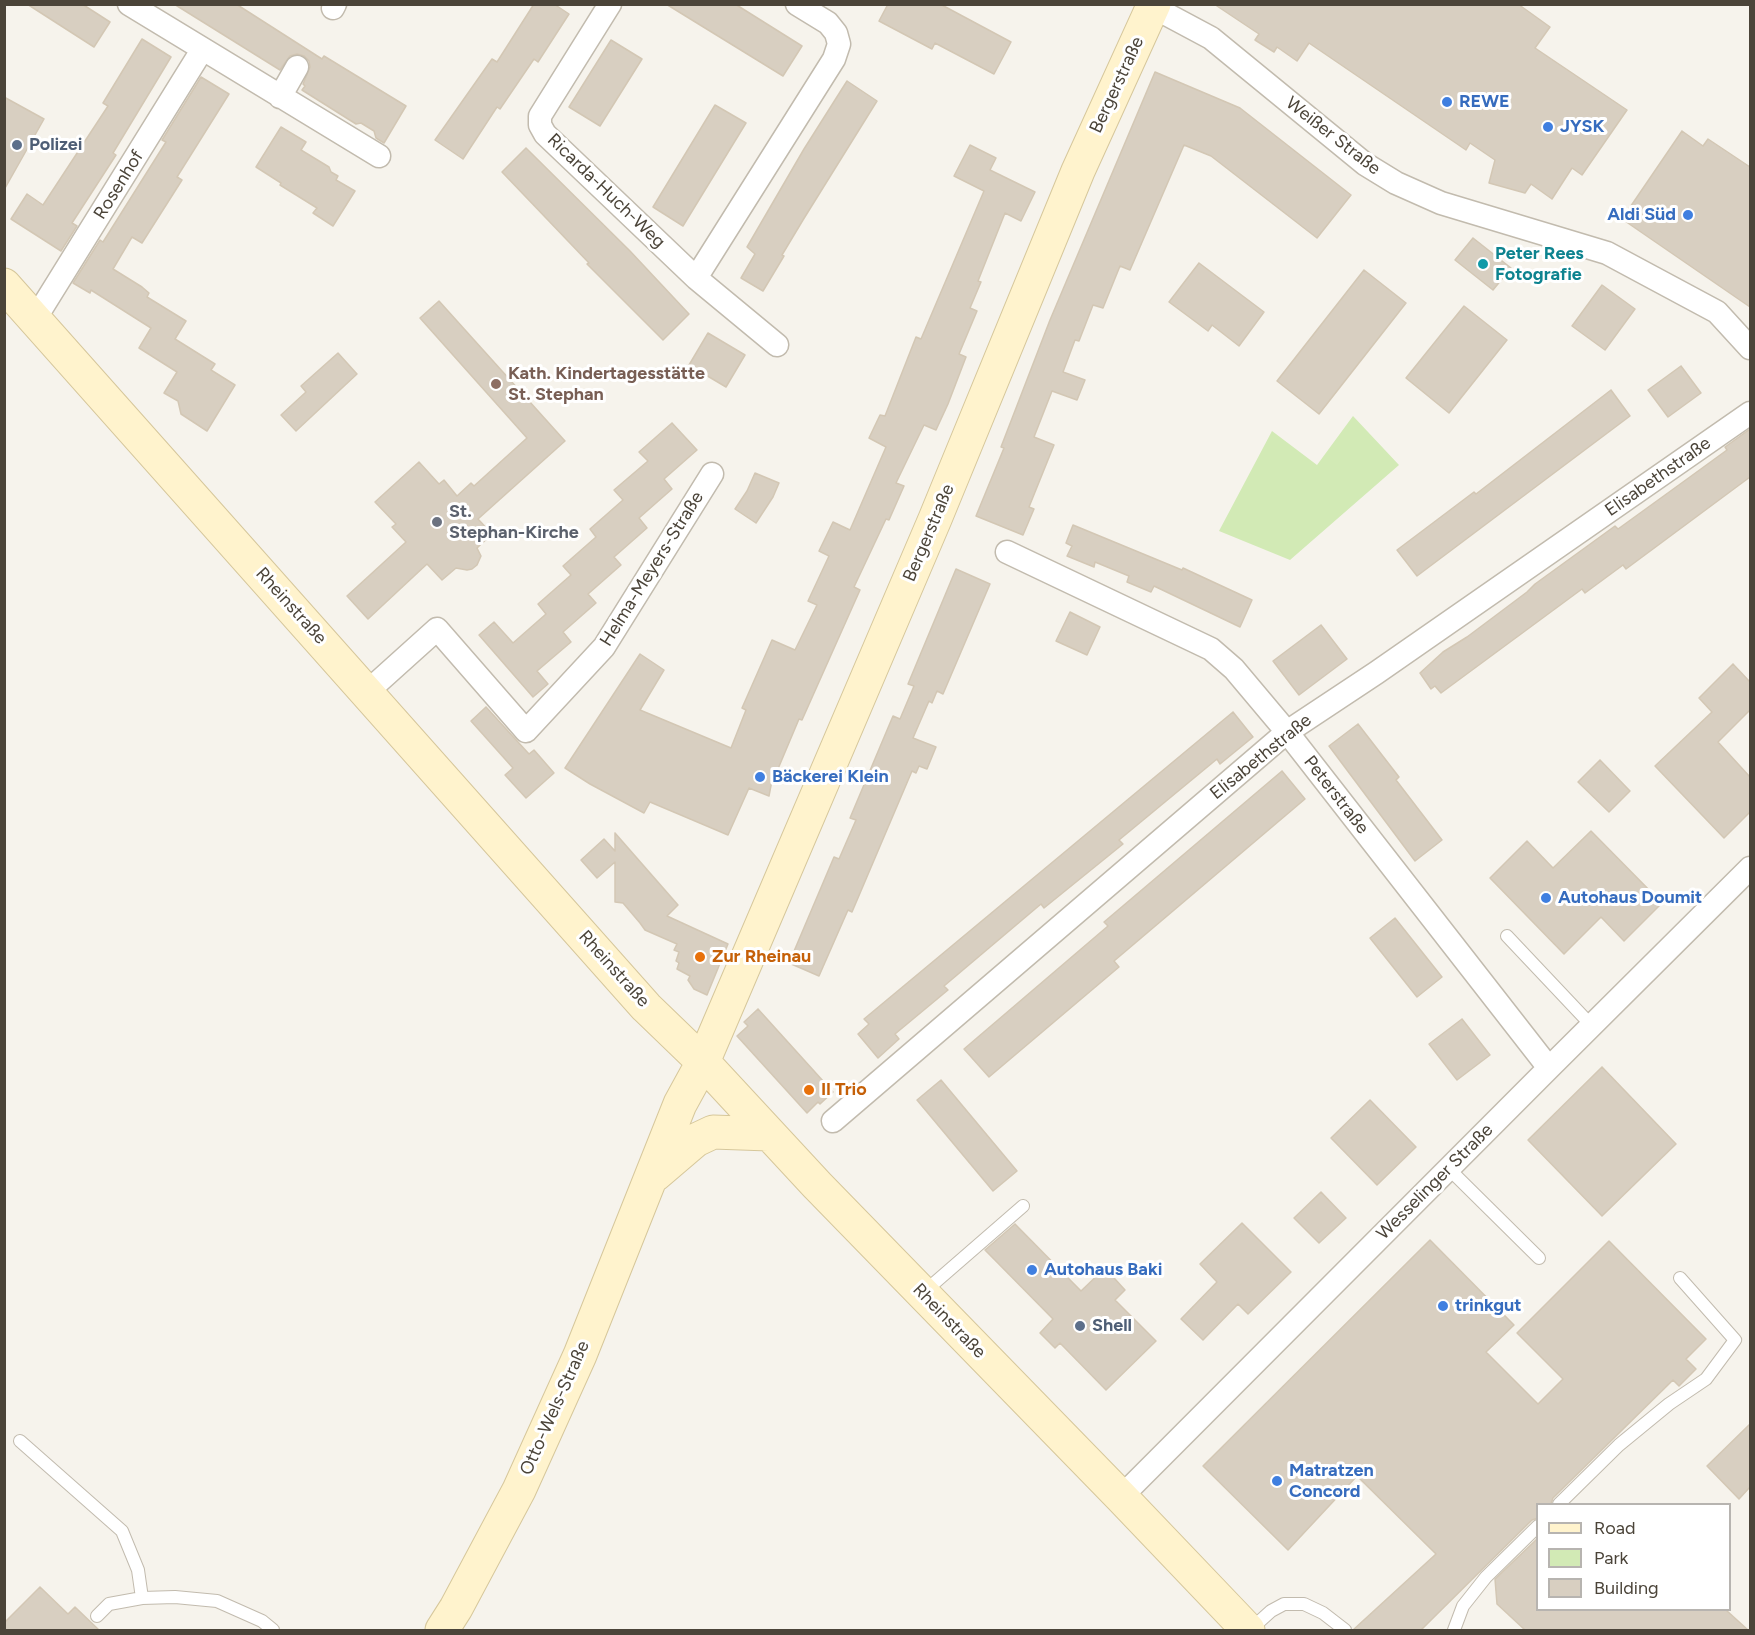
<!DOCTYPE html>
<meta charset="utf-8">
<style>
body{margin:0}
#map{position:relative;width:1755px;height:1635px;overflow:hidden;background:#f6f3ec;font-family:Figtree,sans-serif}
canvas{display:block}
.frame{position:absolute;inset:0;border:6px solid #4b4439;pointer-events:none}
.legend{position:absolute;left:1536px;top:1503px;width:195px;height:108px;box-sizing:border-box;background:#fff;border:2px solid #b7b4b0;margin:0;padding:8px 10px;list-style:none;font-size:18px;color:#4b4439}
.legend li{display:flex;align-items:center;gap:12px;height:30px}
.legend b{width:30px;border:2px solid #b7b4b0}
</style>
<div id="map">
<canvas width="1755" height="1635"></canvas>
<div class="frame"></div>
<ul class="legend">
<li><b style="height:8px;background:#fff3cd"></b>Road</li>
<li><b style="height:16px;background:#d2eab5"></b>Park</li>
<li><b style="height:16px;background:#d8cfc1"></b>Building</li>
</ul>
</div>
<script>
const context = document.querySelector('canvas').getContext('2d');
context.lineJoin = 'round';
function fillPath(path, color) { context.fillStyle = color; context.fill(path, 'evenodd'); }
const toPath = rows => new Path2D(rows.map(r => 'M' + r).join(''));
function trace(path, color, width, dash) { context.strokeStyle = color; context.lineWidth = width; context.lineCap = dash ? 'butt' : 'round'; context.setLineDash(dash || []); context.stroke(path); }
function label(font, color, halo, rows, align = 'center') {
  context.font = font + ' Figtree,sans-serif'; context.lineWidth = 6; context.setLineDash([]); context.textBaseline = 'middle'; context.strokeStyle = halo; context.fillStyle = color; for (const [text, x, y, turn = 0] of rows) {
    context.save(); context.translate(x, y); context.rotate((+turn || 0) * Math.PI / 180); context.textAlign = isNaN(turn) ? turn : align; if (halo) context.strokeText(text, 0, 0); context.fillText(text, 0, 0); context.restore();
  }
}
const green = toPath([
 [1353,416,1399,465,1290,560,1219,531,1272,431,1317,465]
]);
const building = toPath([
 [27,4,82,4,110,22,94,47,27,4],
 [174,4,236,4,322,59,324,56,406,106,384,143,376,138,374,131,361,123,356,124,302,90,305,86,303,84,310,67,309,61,304,56,297,54,290,56,280,70,174,4],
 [534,4,554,4,569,14,538,62,534,59,500,109,497,107,463,159,435,140,492,59,497,62,534,4],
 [666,4,735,4,802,46,783,76,666,4],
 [888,4,940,4,1011,42,994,74,935,43,932,49,879,21,888,4],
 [1214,4,1518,4,1550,27,1535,48,1627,110,1582,175,1572,168,1552,199,1531,184,1525,193,1489,183,1495,160,1470,143,1466,150,1309,43,1297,61,1277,47,1274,52,1255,40,1259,34,1214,4],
 [142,39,171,57,113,153,116,155,72,223,77,226,61,251,11,219,27,194,43,205,108,106,103,103,142,39],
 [611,40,642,59,600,126,569,107,611,40],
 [1155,72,1240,108,1351,195,1317,238,1211,156,1184,145,1130,270,1120,266,1103,308,1093,305,1079,341,1075,340,1063,372,1085,380,1077,400,1052,391,1034,437,1054,445,1029,507,1034,509,1023,535,976,516,1004,448,1001,447,1050,320,1155,72],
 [201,77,229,94,177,177,182,180,142,243,132,237,113,269,142,287,149,293,147,297,186,321,175,339,215,364,211,370,235,385,207,431,181,414,178,401,164,393,177,372,139,348,151,328,91,290,90,293,73,283,100,240,103,242,166,142,162,140,201,77],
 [847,81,877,101,803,220,782,255,784,256,763,291,741,278,755,254,747,247,804,149,847,81],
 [4,97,44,119,4,190,4,97],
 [715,105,746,123,683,226,653,207,715,105],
 [281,127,306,142,301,150,329,167,331,172,338,176,336,180,355,191,333,226,313,213,317,208,280,185,281,183,256,167,281,127],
 [1682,131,1703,146,1708,139,1750,167,1750,307,1622,219,1682,131],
 [970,145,996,158,990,170,1035,192,1021,221,1005,213,978,281,981,282,970,308,977,311,959,354,966,357,948,404,936,430,924,425,896,483,904,486,889,520,886,519,854,587,860,590,802,720,799,719,775,776,773,775,769,796,749,788,728,835,650,802,644,813,590,784,565,768,640,654,664,670,640,710,731,748,746,710,742,708,772,640,795,650,817,605,808,601,829,556,819,551,833,522,850,530,886,447,869,438,880,415,885,416,916,337,921,339,984,191,954,176,970,145],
 [526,148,630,251,689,314,663,340,587,264,589,263,502,172,526,148],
 [1473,238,1511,268,1493,290,1455,260,1473,238],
 [1199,263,1264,312,1239,346,1212,325,1208,331,1169,302,1199,263],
 [1364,270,1406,303,1319,414,1277,381,1364,270],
 [1602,285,1635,309,1605,350,1572,326,1602,285],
 [439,301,565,441,478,519,492,534,477,548,481,556,477,565,472,569,467,570,456,568,442,580,427,564,368,619,347,596,406,542,392,527,396,524,375,502,419,462,439,484,444,480,457,496,471,483,474,486,527,438,420,318,439,301],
 [1464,306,1507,340,1449,413,1406,378,1464,306],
 [708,333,745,355,726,387,689,365,708,333],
 [338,353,357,374,296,431,281,415,306,392,301,386,338,353],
 [1681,366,1701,393,1668,417,1648,390,1681,366],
 [1611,390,1630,416,1417,576,1397,550,1474,492,1476,494,1611,390],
 [672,423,697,450,664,479,672,489,639,518,647,528,614,557,621,565,588,594,596,603,563,632,571,642,537,671,548,684,533,697,479,635,494,622,513,643,546,614,538,604,571,575,563,566,596,537,590,529,623,500,614,490,648,461,639,452,672,423],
 [1750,429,1750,477,1626,569,1623,565,1585,593,1582,589,1441,693,1435,686,1431,689,1420,673,1443,652,1467,637,1527,592,1535,584,1615,526,1618,529,1683,482,1727,450,1725,447,1750,429],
 [755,473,779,483,773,497,756,523,735,509,747,491,755,473],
 [1073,525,1182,570,1183,568,1252,600,1240,627,1154,586,1151,592,1127,582,1129,576,1095,562,1094,567,1067,556,1072,546,1066,543,1073,525],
 [956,569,990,584,943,694,937,691,932,703,929,701,913,738,936,747,927,769,919,766,916,773,912,771,852,912,848,910,819,976,789,963,834,857,839,859,856,820,850,818,893,716,900,719,914,686,908,684,956,569],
 [1070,612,1100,627,1087,655,1056,641,1070,612],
 [1321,625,1347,659,1299,695,1273,661,1321,625],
 [1733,664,1750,682,1750,710,1718,742,1750,777,1750,812,1724,838,1655,766,1712,712,1699,698,1733,664],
 [486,707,529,754,534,750,554,773,526,798,505,775,513,768,471,721,486,707],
 [1233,712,1253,737,1220,764,1217,759,1119,840,1123,844,1044,908,1041,904,944,986,948,990,895,1034,899,1039,878,1058,858,1034,869,1024,864,1019,1233,712],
 [1358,724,1399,777,1396,780,1442,840,1415,861,1329,746,1358,724],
 [1600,760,1630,791,1609,812,1578,782,1600,760],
 [1282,771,1305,799,1114,961,1119,967,989,1077,964,1049,1108,926,1104,922,1282,771],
 [1591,831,1662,903,1624,941,1601,917,1564,954,1490,878,1527,841,1553,868,1591,831],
 [615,833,678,905,667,916,728,944,707,995,694,989,688,980,690,976,677,969,679,963,676,961,679,952,674,950,677,944,645,930,640,923,623,903,615,902,615,862,597,878,581,860,604,839,615,851,615,833],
 [1395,918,1442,977,1417,997,1370,938,1395,918],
 [758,1009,833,1092,820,1104,818,1102,807,1113,737,1036,748,1026,744,1022,758,1009],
 [1462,1019,1490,1055,1457,1080,1429,1044,1462,1019],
 [1602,1067,1676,1144,1602,1216,1528,1140,1602,1067],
 [941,1080,1017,1171,993,1191,917,1100,941,1080],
 [1370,1100,1416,1147,1377,1185,1331,1138,1370,1100],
 [1321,1192,1346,1218,1319,1243,1294,1218,1321,1192],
 [1242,1223,1291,1272,1248,1314,1238,1304,1203,1340,1181,1319,1217,1282,1200,1264,1242,1223],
 [1015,1224,1081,1291,1105,1268,1125,1290,1115,1300,1156,1341,1106,1390,1060,1343,1055,1348,1040,1333,1053,1319,985,1250,1015,1224],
 [1430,1240,1514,1325,1486,1352,1538,1404,1563,1379,1517,1333,1609,1241,1706,1339,1686,1359,1696,1369,1679,1386,1673,1380,1553,1498,1551,1504,1538,1504,1538,1518,1532,1520,1421,1630,1353,1630,1436,1554,1357,1476,1288,1550,1203,1466,1430,1240],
 [1750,1424,1750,1487,1739,1499,1707,1466,1750,1424],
 [1538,1538,1538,1610,1726,1610,1748,1630,1525,1630,1497,1604,1495,1579,1538,1538],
 [40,1587,68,1614,75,1607,99,1630,4,1630,4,1623,40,1587]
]);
const lane = toPath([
 [1507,936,1592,1026],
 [1448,1168,1539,1258],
 [924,1292,1023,1206],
 [20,1441,122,1531,138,1570,142,1598],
 [1559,1504,1619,1445,1669,1404,1706,1379,1735,1340,1680,1278],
 [97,1616,109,1604,142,1598,175,1597,217,1601,262,1621,273,1630],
 [1250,1630,1271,1611,1284,1604,1304,1604,1323,1613,1345,1630],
 [1454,1630,1463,1606,1486,1577,1538,1526]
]);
const street = toPath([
 [129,4,379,156],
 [610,4,540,116,540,125,545,134,696,278,777,345],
 [1153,7,1211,38,1365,164,1396,183,1441,203,1607,253,1717,312,1750,348],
 [333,8,335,4],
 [280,97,297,67],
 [696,278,834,59,839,44,836,33,828,23,797,4],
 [35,319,202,50],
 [1007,552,1211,649,1234,669,1287,732,1549,1068],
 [367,692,437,629,526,731,604,647,712,474],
 [833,1121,1287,732,1376,673,1750,413],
 [1121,1497,1549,1068,1750,868]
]);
const secondary = toPath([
 [4,285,646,1007,703,1062,817,1185,1121,1497,1248,1630],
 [655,1175,696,1140,713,1132,769,1134],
 [442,1630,456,1608,519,1490,580,1355,680,1104,703,1062,718,1027,935,519,1078,171,1154,4]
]);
const markers = [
 [1447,102,6,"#3f7fe0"],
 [1548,127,6,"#3f7fe0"],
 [17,145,6,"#5c6f8a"],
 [1688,215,6,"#3f7fe0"],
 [1483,264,6,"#0f9aa8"],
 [496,384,6,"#8d6e63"],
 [437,522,6,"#6b7280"],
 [760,777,6,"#3f7fe0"],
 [1546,898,6,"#3f7fe0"],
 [700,957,6,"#e8710a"],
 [809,1090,6,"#e8710a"],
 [1032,1270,6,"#3f7fe0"],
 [1443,1306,6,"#3f7fe0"],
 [1080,1326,6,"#5c6f8a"],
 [1277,1481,6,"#3f7fe0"]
];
const streetNames = [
 ["Bergerstraße",1117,85,-65],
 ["Weißer Straße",1333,136,38],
 ["Rosenhof",119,185,-58],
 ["Ricarda-Huch-Weg",606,191,44],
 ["Elisabethstraße",1658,477,-35],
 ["Bergerstraße",929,533,-67],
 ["Helma-Meyers-Straße",652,569,-58],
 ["Rheinstraße",291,606,48],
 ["Elisabethstraße",1261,757,-39],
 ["Peterstraße",1336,795,52],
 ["Rheinstraße",614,969,48],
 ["Wesselinger Straße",1435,1182,-45],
 ["Rheinstraße",949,1321,46],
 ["Otto-Wels-Straße",555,1408,-66]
];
const shopNames = [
 ["REWE",1459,102],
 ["JYSK",1560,127],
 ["Aldi Süd",1676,215,"right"],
 ["Bäckerei Klein",772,777],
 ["Autohaus Doumit",1558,898],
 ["Autohaus Baki",1044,1270],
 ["trinkgut",1455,1306],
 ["Matratzen",1289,1471],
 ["Concord",1289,1492]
];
const serviceNames = [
 ["Polizei",29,145],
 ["Shell",1092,1326]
];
const cultureNames = [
 ["Peter Rees",1495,254],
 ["Fotografie",1495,275]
];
const educationNames = [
 ["Kath. Kindertagesstätte",508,374],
 ["St. Stephan",508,395]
];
const worshipNames = [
 ["St.",449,512],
 ["Stephan-Kirche",449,533]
];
const foodNames = [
 ["Zur Rheinau",712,957],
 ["Il Trio",821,1090]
];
fillPath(green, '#d2eab5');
fillPath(building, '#d8cfc1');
trace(building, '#d3c7b4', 1.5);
trace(lane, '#c2bbae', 14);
trace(street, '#c2bbae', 25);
trace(secondary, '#d6c79b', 35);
trace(lane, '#fff', 12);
trace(street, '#fff', 22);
trace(secondary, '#fff3cd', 33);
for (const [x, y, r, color] of markers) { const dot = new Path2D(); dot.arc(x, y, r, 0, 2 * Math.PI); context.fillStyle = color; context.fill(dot); trace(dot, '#fff', 2); }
label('18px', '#4b4439', '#fff', streetNames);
label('bold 18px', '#366cbe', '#fff', shopNames, 'left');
label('bold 18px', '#4e5e75', '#fff', serviceNames, 'left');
label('bold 18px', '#0d838f', '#fff', cultureNames, 'left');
label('bold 18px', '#785e54', '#fff', educationNames, 'left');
label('bold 18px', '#5b616d', '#fff', worshipNames, 'left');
label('bold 18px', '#c56008', '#fff', foodNames, 'left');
</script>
